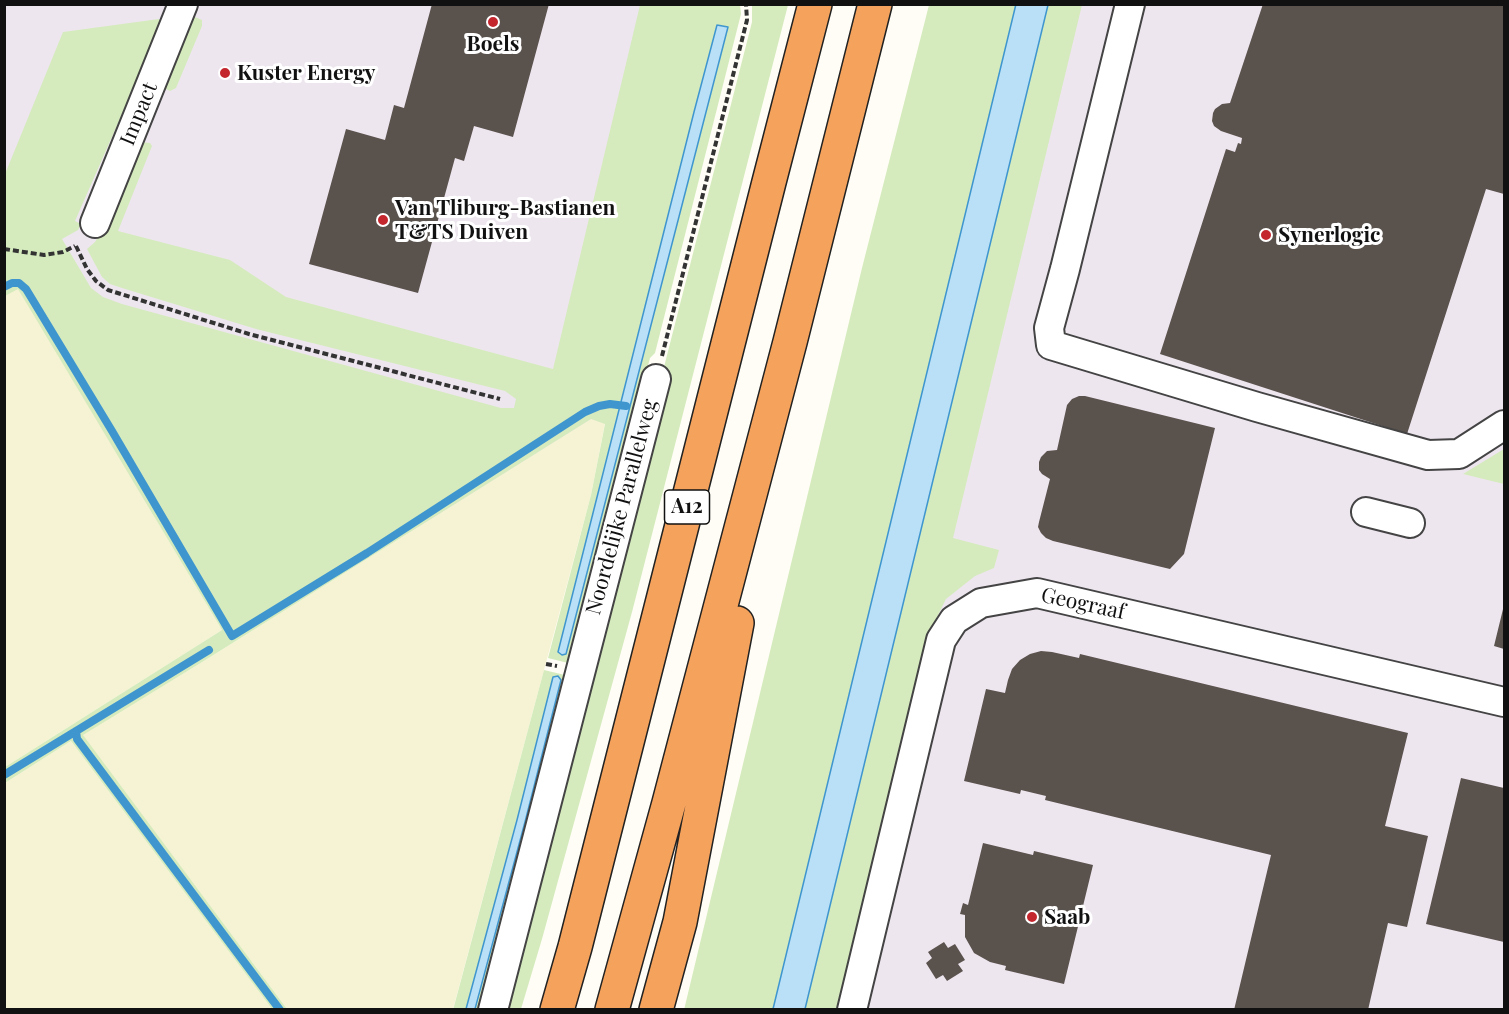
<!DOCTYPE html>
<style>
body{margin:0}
#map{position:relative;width:1509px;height:1014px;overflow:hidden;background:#fffdf5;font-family:"Playfair Display",serif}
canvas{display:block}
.frame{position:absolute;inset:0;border:6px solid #111;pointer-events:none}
</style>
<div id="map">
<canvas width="1509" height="1014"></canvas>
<div class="frame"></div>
</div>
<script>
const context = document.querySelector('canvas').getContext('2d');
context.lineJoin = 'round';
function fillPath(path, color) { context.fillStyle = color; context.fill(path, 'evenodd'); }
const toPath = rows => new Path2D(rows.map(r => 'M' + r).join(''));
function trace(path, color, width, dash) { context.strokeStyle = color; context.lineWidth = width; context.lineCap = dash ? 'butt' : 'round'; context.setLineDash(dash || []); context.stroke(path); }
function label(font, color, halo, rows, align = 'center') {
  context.font = font + ' "Playfair Display",serif'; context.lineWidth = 6; context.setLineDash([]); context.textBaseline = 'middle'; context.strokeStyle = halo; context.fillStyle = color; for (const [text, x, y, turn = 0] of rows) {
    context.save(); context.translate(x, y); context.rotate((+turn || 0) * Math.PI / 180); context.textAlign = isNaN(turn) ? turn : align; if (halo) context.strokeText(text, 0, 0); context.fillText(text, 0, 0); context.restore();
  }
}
const industrial = toPath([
 [5,5,729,5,626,406,232,636,5,287],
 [1033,5,1504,5,1504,1009,789,1010]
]);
const farmland = toPath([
 [18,288,222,630,5,767,4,296],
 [591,419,605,423,591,495,453,1009,287,1009,82,735,199,664],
 [71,741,272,1009,5,1010,5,783]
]);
const green = toPath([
 [640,5,740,5,741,14,655,353,650,358,572,664,548,658,591,495,605,424,591,419,199,664,83,735,287,1009,272,1009,71,741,5,783,5,767,222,630,18,289,5,296,5,174,63,32,159,19,162,23,75,221,81,224,78,230,62,239,91,288,103,297,122,304,501,408,514,408,516,399,505,391,256,329,122,288,110,284,102,277,87,249,95,242,101,232,141,142,150,143,152,146,118,231,230,260,286,297,553,369],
 [752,5,788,5,632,612,542,939,521,1009,500,1010,752,22],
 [929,5,1016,5,773,1009,684,1010,862,268],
 [1048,5,1082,5,953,538,999,550,994,568,975,576,946,599,934,623,839,1009,805,1010],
 [195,17,202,20,202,26,176,88,170,91,166,89,164,84,190,20],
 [1504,449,1504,484,1463,474],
 [544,670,569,676,487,1009,453,1010]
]);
const water = toPath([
 [1016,4,1048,5,805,1009,773,1009,1016,4],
 [717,25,728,27,566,654,562,655,558,652,694,112,717,25],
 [558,676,561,680,525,822,475,1009,466,1009,517,820,553,677,558,676]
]);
const stream = toPath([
 [4,287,12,283,19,283,26,289,112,431,232,636,367,553,585,412,599,406,610,404,626,406],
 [76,731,77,739,280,1010],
 [4,775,209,650]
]);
const building = toPath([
 [432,4,549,4,513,137,474,126,464,161,455,158,418,293,309,264,346,129,385,140,394,105,404,108],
 [1263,4,1504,4,1504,194,1486,189,1407,434,1160,354,1226,149,1235,152,1238,143,1241,144,1242,138,1221,131,1214,126,1212,121,1213,113,1215,109,1222,104,1230,103],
 [1079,396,1085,396,1215,428,1184,554,1170,569,1053,541,1046,538,1041,533,1038,527,1039,522,1050,479,1042,474,1039,470,1039,462,1041,457,1047,451,1057,450,1067,405,1072,399],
 [1504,605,1504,649,1494,646],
 [1041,651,1052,652,1079,658,1080,654,1408,733,1385,826,1428,836,1407,927,1388,923,1368,1010,1234,1010,1271,855,1045,800,1046,796,1021,790,1020,794,964,781,986,689,1005,693,1008,680,1012,669,1020,660,1030,654],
 [1461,778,1504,788,1504,942,1426,924],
 [983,843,1033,855,1034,851,1093,865,1064,984,1005,970,1006,966,990,962,974,953,965,937,965,915,960,914,963,903,968,905],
 [944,942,948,948,955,944,965,960,958,964,963,971,947,981,943,975,936,979,926,963,932,958,928,952]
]);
const path = toPath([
 [76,246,87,269,96,281,108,290,249,334,500,399],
 [4,249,44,255,63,252,75,246],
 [662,356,747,20,746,4],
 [546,664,557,666]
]);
const minor = toPath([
 [1130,4,1065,269,1049,328,1051,345,1257,407,1428,455,1459,454,1504,425],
 [95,223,183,4],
 [1366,512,1410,523],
 [493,1010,656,379],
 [852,1010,941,640,954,620,981,603,1037,593,1504,702]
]);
const highway = toPath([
 [557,1010,575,947,769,182,815,4],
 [612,1010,669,803,790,342,875,4],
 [656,1010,680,922,737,623]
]);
const markers = [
 [493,22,6,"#c4262e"],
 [225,73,6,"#c4262e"],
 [383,220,6,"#c4262e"],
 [1266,235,6,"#c4262e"],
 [1032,917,6,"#c4262e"]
];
const shields = [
 [687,507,45]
];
const shieldNames = [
 ["A12",687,507]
];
const poiNames = [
 ["Boels",493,44,"center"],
 ["Kuster Energy",237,73],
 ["Van Tliburg-Bastianen",395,208],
 ["T&TS Duiven",395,232],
 ["Synerlogic",1278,235],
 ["Saab",1044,917]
];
const streetNames = [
 ["Impact",139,114,-68],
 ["Noordelijke Parallelweg",622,507,-75],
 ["Geograaf",1083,604,12]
];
fillPath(industrial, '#eee6ef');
fillPath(farmland, '#f6f3d4');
fillPath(green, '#d5ebbd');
fillPath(water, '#b9e0f7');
trace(water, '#3f96cf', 1.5);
trace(stream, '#3f96cf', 8);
fillPath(building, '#5a524d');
trace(minor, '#444', 32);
trace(highway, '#222', 36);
trace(path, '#333', 4, [6, 3]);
trace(minor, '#fff', 28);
trace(highway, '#f5a25d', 33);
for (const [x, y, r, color] of markers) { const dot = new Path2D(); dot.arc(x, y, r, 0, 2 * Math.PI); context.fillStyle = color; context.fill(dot); trace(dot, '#fff', 2); }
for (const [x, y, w] of shields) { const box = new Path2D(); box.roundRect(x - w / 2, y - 17, w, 34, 4.5); context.fillStyle = '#fff'; context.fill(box); trace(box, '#111', 1.5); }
label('bold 20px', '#111', null, shieldNames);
label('bold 21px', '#111', '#fff', poiNames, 'left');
label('21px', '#111', '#fff', streetNames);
</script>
